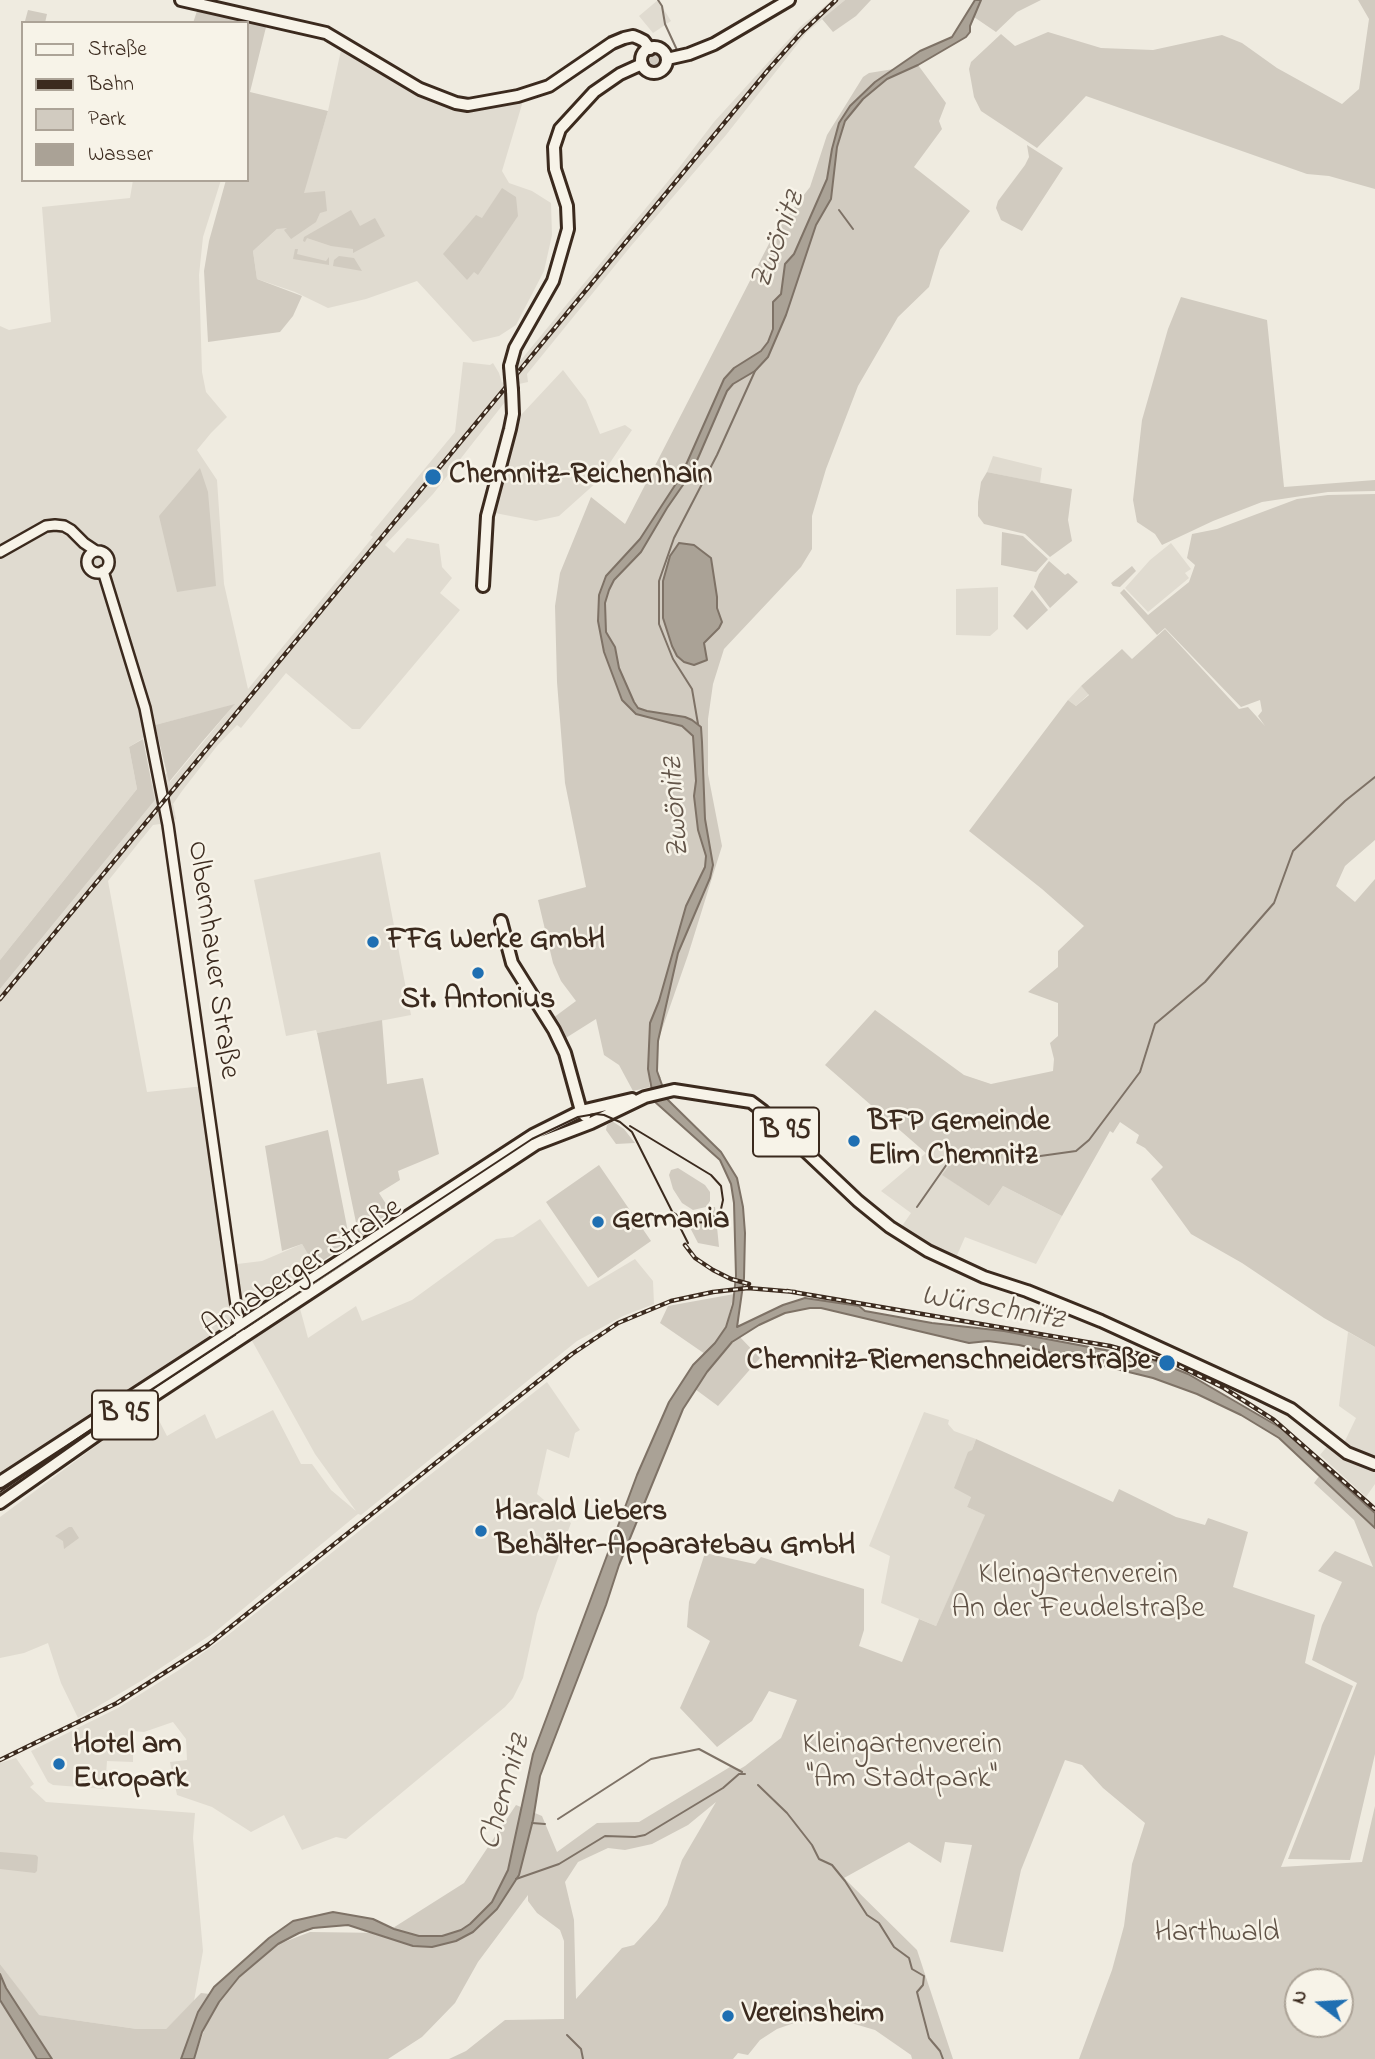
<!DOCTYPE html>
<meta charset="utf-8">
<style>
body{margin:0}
#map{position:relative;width:1375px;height:2059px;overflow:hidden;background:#efebe0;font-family:"Indie Flower",sans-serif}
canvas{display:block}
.legend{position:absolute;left:21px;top:21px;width:228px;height:161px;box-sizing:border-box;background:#f7f3e8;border:2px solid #aca397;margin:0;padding:9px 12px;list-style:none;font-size:21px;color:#3b2a1e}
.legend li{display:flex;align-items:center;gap:14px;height:35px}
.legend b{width:35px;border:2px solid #aca397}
.north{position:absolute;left:1284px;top:1968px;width:70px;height:70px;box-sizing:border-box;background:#f7f3e8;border:2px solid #aca397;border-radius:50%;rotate:287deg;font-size:19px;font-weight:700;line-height:28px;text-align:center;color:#3b2a1e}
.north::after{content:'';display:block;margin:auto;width:24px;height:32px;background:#1f6fb2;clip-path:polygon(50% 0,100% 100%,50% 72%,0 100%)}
</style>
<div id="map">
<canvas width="1375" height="2059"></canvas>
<ul class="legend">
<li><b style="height:9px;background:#f7f3e8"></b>Straße</li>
<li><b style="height:9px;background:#3b2a1e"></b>Bahn</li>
<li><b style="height:19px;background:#d1cbc0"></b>Park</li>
<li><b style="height:19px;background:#aaa296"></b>Wasser</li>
</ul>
<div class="north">N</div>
</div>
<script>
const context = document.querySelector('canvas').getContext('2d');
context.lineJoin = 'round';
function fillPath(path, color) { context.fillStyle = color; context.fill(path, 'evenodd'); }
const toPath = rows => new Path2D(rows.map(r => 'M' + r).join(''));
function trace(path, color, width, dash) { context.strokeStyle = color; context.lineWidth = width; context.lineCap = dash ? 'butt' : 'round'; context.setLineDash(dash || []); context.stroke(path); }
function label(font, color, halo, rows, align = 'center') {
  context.font = font + ' "Indie Flower",sans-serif'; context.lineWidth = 5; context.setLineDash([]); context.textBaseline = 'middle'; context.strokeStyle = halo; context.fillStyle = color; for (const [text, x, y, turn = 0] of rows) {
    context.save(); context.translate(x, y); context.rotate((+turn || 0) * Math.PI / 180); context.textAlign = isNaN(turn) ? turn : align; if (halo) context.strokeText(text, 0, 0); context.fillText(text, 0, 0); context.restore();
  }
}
const built = toPath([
 [658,0,671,21,653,33,639,16],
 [832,0,845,0,807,32,726,135,631,246,527,374,528,382,519,384,433,494,385,545,394,553,407,538,439,544,442,567,452,578,440,593,460,610,360,729,352,729,286,673,241,728,237,725,217,746,182,791,173,804,176,819,161,830,160,824,153,825,108,881,147,1092,204,1086,229,1265,262,1261,302,1244,317,1268,293,1283,255,1316,16,1471,5,1470,0,1473,0,989,155,800,152,785,167,773,170,782,234,705,155,725,142,739,129,747,137,789,0,960,0,326,9,330,51,322,42,207,130,198,133,180,221,180,203,237,199,275,202,372,206,392,227,417,211,433,197,450,217,480,224,584,248,689,373,537,370,535,455,432,463,362,490,365,493,363,499,373,502,383,678,169,714,122,800,27],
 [341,50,419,97,452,109,470,112,523,101,502,171,509,183,532,191,551,203,552,235,544,271,516,325,499,336,473,342,417,281,366,299,328,308,295,292,257,279,253,251,277,229,301,200,328,111],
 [563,370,586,400,600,434,625,425,632,430,597,482,559,516,536,521,495,513,521,415],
 [993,456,1042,468,1040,483,987,472],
 [1171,543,1191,569,1185,573,1189,578,1148,612,1125,588,1150,560],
 [998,587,998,629,990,636,956,635,956,589],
 [1081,686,1089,694,1076,706,1068,700],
 [380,852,411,1015,317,1033,316,1030,286,1036,254,880],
 [947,1140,958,1158,950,1164,943,1175,989,1206,1003,1186,1062,1216,1036,1264,965,1237,955,1260,935,1249,902,1226,911,1213,881,1191,926,1153],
 [540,1219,588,1287,635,1259,653,1281,654,1304,623,1316,577,1341,361,1515,358,1514,215,1632,141,1681,78,1718,61,1683,48,1643,24,1653,0,1658,0,1517,151,1405,167,1436,205,1414,216,1439,273,1410,301,1464,312,1464,331,1490,356,1511,315,1454,251,1339,299,1305,308,1338,356,1306,362,1321,412,1300,496,1239,513,1237],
 [1348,1332,1375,1347,1375,1458,1367,1456,1344,1443,1356,1418,1339,1406],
 [547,1382,580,1430,575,1433,569,1458,547,1449,537,1494,571,1523,537,1614,523,1678,513,1698,505,1707,346,1839,336,1837,302,1850,284,1815,251,1832,212,1807,177,1795,170,1762,187,1760,186,1739,173,1722,144,1732,133,1731,133,1762,107,1761,105,1789,53,1785,48,1782,31,1751,118,1708,179,1670,228,1635],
 [924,1412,949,1420,948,1424,954,1431,976,1439,972,1450,971,1497,967,1507,986,1515,936,1626,881,1603,890,1556,869,1546],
 [1329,1444,1361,1465,1375,1469,1375,1484,1366,1497,1320,1455],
 [16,1758,34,1784,30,1787,46,1802,195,1813,193,1838,203,1951,194,2001,166,2029,137,2029,38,2015,0,1964,0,1763]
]);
const green = toPath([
 [845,0,871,0,856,16,833,32,822,19],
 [981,0,1041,0,1017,12,996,32,974,17],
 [1358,0,1375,0,1375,189,1329,176,1307,174,1086,96,1037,148,981,111,974,97,969,69,971,62,1001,34,1015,46,1048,32,1101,48,1153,50,1222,35,1242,43,1277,68,1342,104,1359,89,1369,19],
 [199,5,268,19,250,92,328,111,304,193,325,191,327,211,320,213,316,222,291,239,284,230,287,228,277,229,253,251,257,279,302,296,293,316,280,332,208,342,204,271,209,241,226,180,247,180,247,23,193,23],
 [28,10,47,14,45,23,25,21],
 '642 61a12 12 0 1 1 24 0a12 12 0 1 1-24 0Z',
 [918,65,946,103,939,121,942,129,914,167,970,211,940,250,929,287,898,317,858,386,826,469,812,516,812,549,801,567,724,649,713,684,708,719,708,774,722,846,688,955,658,1041,656,1060,657,1071,661,1078,649,1082,650,1087,633,1091,619,1065,604,1055,596,1019,561,1041,553,1018,576,1001,561,981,553,963,538,900,586,887,565,783,557,682,555,606,560,573,591,497,625,524,775,232,810,187,827,135,863,77,869,73],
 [711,558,717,597,717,608,721,622,714,634,704,643,677,656,672,646,663,618,663,581],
 [1027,145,1063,168,1022,231,1001,220,996,208,998,201,1025,165,1029,157],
 [502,188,516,197,518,216,478,275,474,272,467,280,443,254,476,215,482,218],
 [351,210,360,226,375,218,385,236,353,253,353,249,331,246,307,238,305,242,303,241,304,237],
 [295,249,298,249,297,254,326,261,329,257,329,265,293,259],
 [339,256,354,258,362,271,333,266,334,260],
 [1181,297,1267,320,1284,487,1375,480,1375,491,1328,492,1262,502,1213,521,1162,545,1155,534,1137,522,1133,500,1142,420,1168,329],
 [200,468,208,492,216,586,177,592,159,516],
 [987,472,1072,489,1068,520,1072,541,1050,557,1025,534,984,524,978,516,978,502,981,482],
 [1375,494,1375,840,1345,866,1336,886,1355,902,1375,879,1375,1347,1324,1318,1242,1263,1191,1234,1151,1179,1163,1167,1145,1148,1136,1143,1139,1135,1120,1122,1113,1133,1110,1131,1062,1216,1003,1186,989,1206,942,1175,950,1164,957,1158,947,1141,926,1153,825,1065,875,1010,964,1075,991,1084,1053,1071,1054,1059,1050,1043,1058,1036,1058,1003,1028,992,1058,967,1058,951,1084,926,1042,889,969,831,1068,700,1076,706,1089,695,1081,686,1122,649,1132,659,1165,629,1239,709,1248,707,1265,726,1258,716,1262,711,1260,700,1241,707,1165,628,1157,635,1120,593,1124,589,1148,615,1189,582,1195,565,1187,558,1192,534,1217,529,1297,499,1328,495],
 [1002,532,1023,536,1048,559,1036,572,1001,565],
 [1049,561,1065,575,1068,573,1078,582,1050,608,1034,587,1039,574],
 [1132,566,1136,571,1120,587,1113,586,1111,583],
 [1032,590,1048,610,1027,630,1013,616],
 [235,704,202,742,169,782,155,725],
 [143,739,155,800,0,989,0,960,137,789,129,747],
 [382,1020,387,1084,423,1078,439,1154,398,1171,400,1180,379,1193,397,1221,360,1242,317,1033],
 [612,1121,624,1129,635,1143,616,1144,606,1130,607,1125],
 [328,1130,350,1242,315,1266,302,1244,282,1251,265,1146],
 [599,1165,651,1241,598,1278,546,1202],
 [678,1168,705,1185,710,1192,710,1201,706,1207,693,1210,682,1203,673,1189,669,1175,671,1170],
 [713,1207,715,1207,719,1247,698,1243,682,1212,699,1216,706,1214],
 [734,1294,726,1327,715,1343,705,1354,660,1323,668,1306],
 [739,1336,760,1358,718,1406,695,1389,720,1356],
 [976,1439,1113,1502,1119,1489,1176,1517,1205,1525,1208,1518,1248,1532,1233,1587,1315,1615,1305,1663,1353,1686,1281,1867,1362,1862,1375,1806,1375,2059,1079,2059,1112,1970,1124,1926,1132,1864,1145,1823,1103,1788,1082,1765,1065,1760,1021,1870,1003,1952,950,1942,972,1845,945,1842,941,1863,909,1842,844,1878,917,1950,953,2059,912,2059,911,2055,875,2030,834,2018,797,2022,777,2029,760,2040,748,2055,738,2053,733,2059,449,2059,466,2051,505,2020,564,2019,564,1941,560,1930,537,1913,528,1901,528,1895,478,1962,455,2003,422,2037,388,2059,194,2059,215,1999,231,1980,279,1944,310,1932,385,1933,464,1883,516,1805,542,1816,557,1852,597,1823,639,1822,730,1767,740,1769,745,1766,781,1738,797,1700,769,1691,752,1721,717,1747,680,1708,710,1641,687,1627,689,1602,705,1553,755,1564,761,1557,864,1589,864,1630,859,1646,902,1662,919,1619,936,1626,985,1515,967,1507,971,1497,954,1488,968,1452,972,1450],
 [716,1802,682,1860,667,1905,657,1920,634,1945,622,1948,576,1999,574,1920,565,1882,578,1862,608,1848,625,1850,652,1844,688,1825],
 [1298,1982,1340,1982,1340,2024,1298,2024],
 [1320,1475,1375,1528,1375,1754,1350,1860,1288,1859,1357,1683,1312,1660,1322,1625,1342,1582,1318,1571,1335,1551,1373,1567,1354,1520,1314,1483],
 [69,1527,72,1527,79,1538,64,1549,63,1541,55,1536],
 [0,1852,36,1855,38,1857,37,1871,35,1873,0,1869],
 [0,1964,39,2015,137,2029,166,2029,201,1993,210,1994,198,2012,181,2059,52,2059,6,1988,0,1974],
 [0,2000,24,2037,37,2059,0,2059]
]);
const water = toPath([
 [975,0,981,0,970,26,970,32,966,37,918,65,887,79,863,99,845,121,837,147,831,199,816,225,786,315,768,357,755,371,733,384,727,391,692,472,667,508,641,552,614,580,609,590,605,603,606,632,615,647,619,668,634,702,638,708,647,711,685,717,692,720,701,727,702,742,705,819,713,865,710,878,678,953,658,1041,657,1071,667,1099,721,1152,737,1178,743,1207,745,1233,744,1278,737,1327,783,1305,805,1298,859,1306,865,1311,932,1323,1004,1331,1148,1358,1188,1374,1281,1428,1375,1513,1375,1528,1279,1438,1241,1415,1197,1394,1153,1378,1019,1345,988,1341,969,1343,821,1308,810,1308,785,1313,759,1325,732,1342,707,1372,683,1409,619,1565,606,1605,540,1776,533,1820,519,1875,497,1909,473,1932,456,1941,432,1947,413,1946,348,1925,313,1928,299,1933,278,1944,239,1977,219,2002,202,2032,194,2059,181,2059,198,2012,214,1987,269,1938,293,1921,333,1912,373,1919,394,1929,419,1936,442,1936,461,1930,470,1924,492,1902,508,1870,533,1754,637,1475,669,1402,693,1365,715,1343,726,1327,733,1304,736,1276,734,1203,731,1184,720,1160,654,1101,648,1069,650,1023,659,1001,686,906,705,867,706,856,698,830,694,796,696,781,693,736,682,726,636,714,622,700,604,652,598,621,599,595,606,576,640,539,681,476,724,379,734,368,761,351,768,342,773,329,773,302,781,294,785,264,794,254,827,179,832,149,839,123,850,106,875,82,920,51,952,37,975,0],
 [679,543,694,545,711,558,717,597,717,608,722,622,719,628,704,643,707,660,694,665,684,662,677,656,672,646,663,618,663,581,670,556,679,543],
 [0,1974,6,1988,52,2059,37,2059,0,2000,0,1974]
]);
const stream = toPath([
 [658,0,662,6,665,24,677,50],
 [839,210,853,229],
 [698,724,692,689,673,659,659,624,659,581,674,538,717,455,755,371],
 [917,1207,947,1164,965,1151,994,1150,1026,1158,1076,1151,1089,1140,1140,1072,1155,1024,1205,982,1274,903,1293,851,1345,801,1375,777],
 [758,1785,787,1813,812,1845,819,1859,832,1865,845,1881,867,1915,879,1923,894,1947,909,1958,912,1969,924,1976,923,1985,917,1992,918,1996,929,2038,940,2051,943,2059],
 [558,1819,651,1759,699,1749,742,1772],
 [532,1823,545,1824],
 [516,1879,559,1864,605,1836,635,1837,645,1835,723,1788,739,1774,745,1774],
 [567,2035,581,2049,583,2059]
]);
const minor = toPath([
 '87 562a11 11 0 1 1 22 0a11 11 0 1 1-22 0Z',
 [0,552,46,526,55,525,64,526,71,530,84,543,96,551],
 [103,571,145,708,168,825,240,1333]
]);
const major = toPath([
 [181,0,326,33,420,89,456,103,468,105,518,96,549,86,612,43,624,38,633,36,638,38,644,41,650,49],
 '641 60a13 13 0 1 1 26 0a13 13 0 1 1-26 0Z',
 [667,59,689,54,714,44,789,0],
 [510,366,515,348,553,281,568,229,567,206,555,169,554,147,560,129,594,92,620,74,642,64],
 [483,586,487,516,510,429,513,414,512,390],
 [501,921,512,963,554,1030,565,1053,581,1111,585,1116],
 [0,1482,533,1135,581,1111,632,1099],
 [0,1503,141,1404,536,1144,591,1123,645,1097,674,1090,751,1102,763,1111,858,1201,890,1227,928,1251,984,1277,1027,1291,1101,1321,1258,1393,1291,1409,1347,1453,1375,1464]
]);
const tram = toPath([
 [630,1126,711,1175,721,1186,723,1200,721,1209,708,1222,690,1223,674,1213],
 [0,1492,99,1424,532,1139,578,1117,595,1114,604,1115,620,1122,632,1132,688,1243]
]);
const rail = toPath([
 [0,999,768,70,801,33,836,0],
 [685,1245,695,1258,713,1270,731,1279,749,1284],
 [787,1291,1110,1346,1175,1364,1224,1388,1274,1420,1375,1509],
 [0,1760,117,1703,208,1645,572,1354,618,1323,671,1301,713,1292,748,1288,795,1292]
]);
const majorBridge = toPath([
 [510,366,512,390]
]);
const markers = [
 [433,477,9,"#1f6fb2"],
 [373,942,7,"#1f6fb2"],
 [478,973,7,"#1f6fb2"],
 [854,1141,7,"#1f6fb2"],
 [598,1222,7,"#1f6fb2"],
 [1167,1363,9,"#1f6fb2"],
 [481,1531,7,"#1f6fb2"],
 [59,1764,7,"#1f6fb2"],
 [728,2016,7,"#1f6fb2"]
];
const shields = [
 [786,1132,66],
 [125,1415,66]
];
const shieldNames = [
 ["B 95",786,1132],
 ["B 95",125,1415]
];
const poiNames = [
 ["Chemnitz-Reichenhain",449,477],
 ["FFG Werke GmbH",387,942],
 ["St. Antonius",478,1002,"center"],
 ["BFP Gemeinde",868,1124],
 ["Elim Chemnitz",868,1158],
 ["Germania",612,1222],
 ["Chemnitz-Riemenschneiderstraße",1151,1363,"right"],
 ["Harald Liebers",495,1514],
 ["Behälter-Apparatebau GmbH",495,1548],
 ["Hotel am",73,1747],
 ["Europark",73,1781],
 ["Vereinsheim",742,2016]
];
const streetNames = [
 ["Olbernhauer Straße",211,960,82],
 ["Annaberger Straße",303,1269,-33]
];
const parkNames = [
 ["Kleingartenverein",1078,1577],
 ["An der Feudelstraße",1078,1611],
 ["Kleingartenverein",902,1747],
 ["\"Am Stadtpark\"",902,1781],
 ["Harthwald",1217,1935]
];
const waterNames = [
 ["Zwönitz",780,241,-69],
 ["Zwönitz",678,808,-94],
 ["Würschnitz",992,1310,10],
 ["Chemnitz",507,1793,-74]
];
fillPath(built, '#e0dbd0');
fillPath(green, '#d1cbc0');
fillPath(water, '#aaa296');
trace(water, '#7e7266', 2);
trace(stream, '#7e7266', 2);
trace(minor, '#3b2a1e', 14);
trace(major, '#3b2a1e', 16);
trace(minor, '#f7f3e8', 9);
trace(major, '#f7f3e8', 10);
trace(tram, '#3b2a1e', 2);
trace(rail, '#3b2a1e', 4.5);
trace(rail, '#f7f3e8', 2, [5]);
trace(majorBridge, '#3b2a1e', 16, []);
trace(majorBridge, '#f7f3e8', 10);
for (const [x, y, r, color] of markers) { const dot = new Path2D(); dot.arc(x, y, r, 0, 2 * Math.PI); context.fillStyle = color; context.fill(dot); trace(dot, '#f7f3e8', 2.5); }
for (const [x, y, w] of shields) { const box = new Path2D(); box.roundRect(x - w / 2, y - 24.5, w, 49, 5); context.fillStyle = '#f7f3e8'; context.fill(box); trace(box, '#3b2a1e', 2); }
label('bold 28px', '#3b2a1e', null, shieldNames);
label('bold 30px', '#3b2a1e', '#f7f3e8', poiNames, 'left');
label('30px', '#3b2a1e', '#f7f3e8', streetNames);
label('30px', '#605246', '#f7f3e8', parkNames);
label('italic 32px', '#625448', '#f7f3e8', waterNames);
</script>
